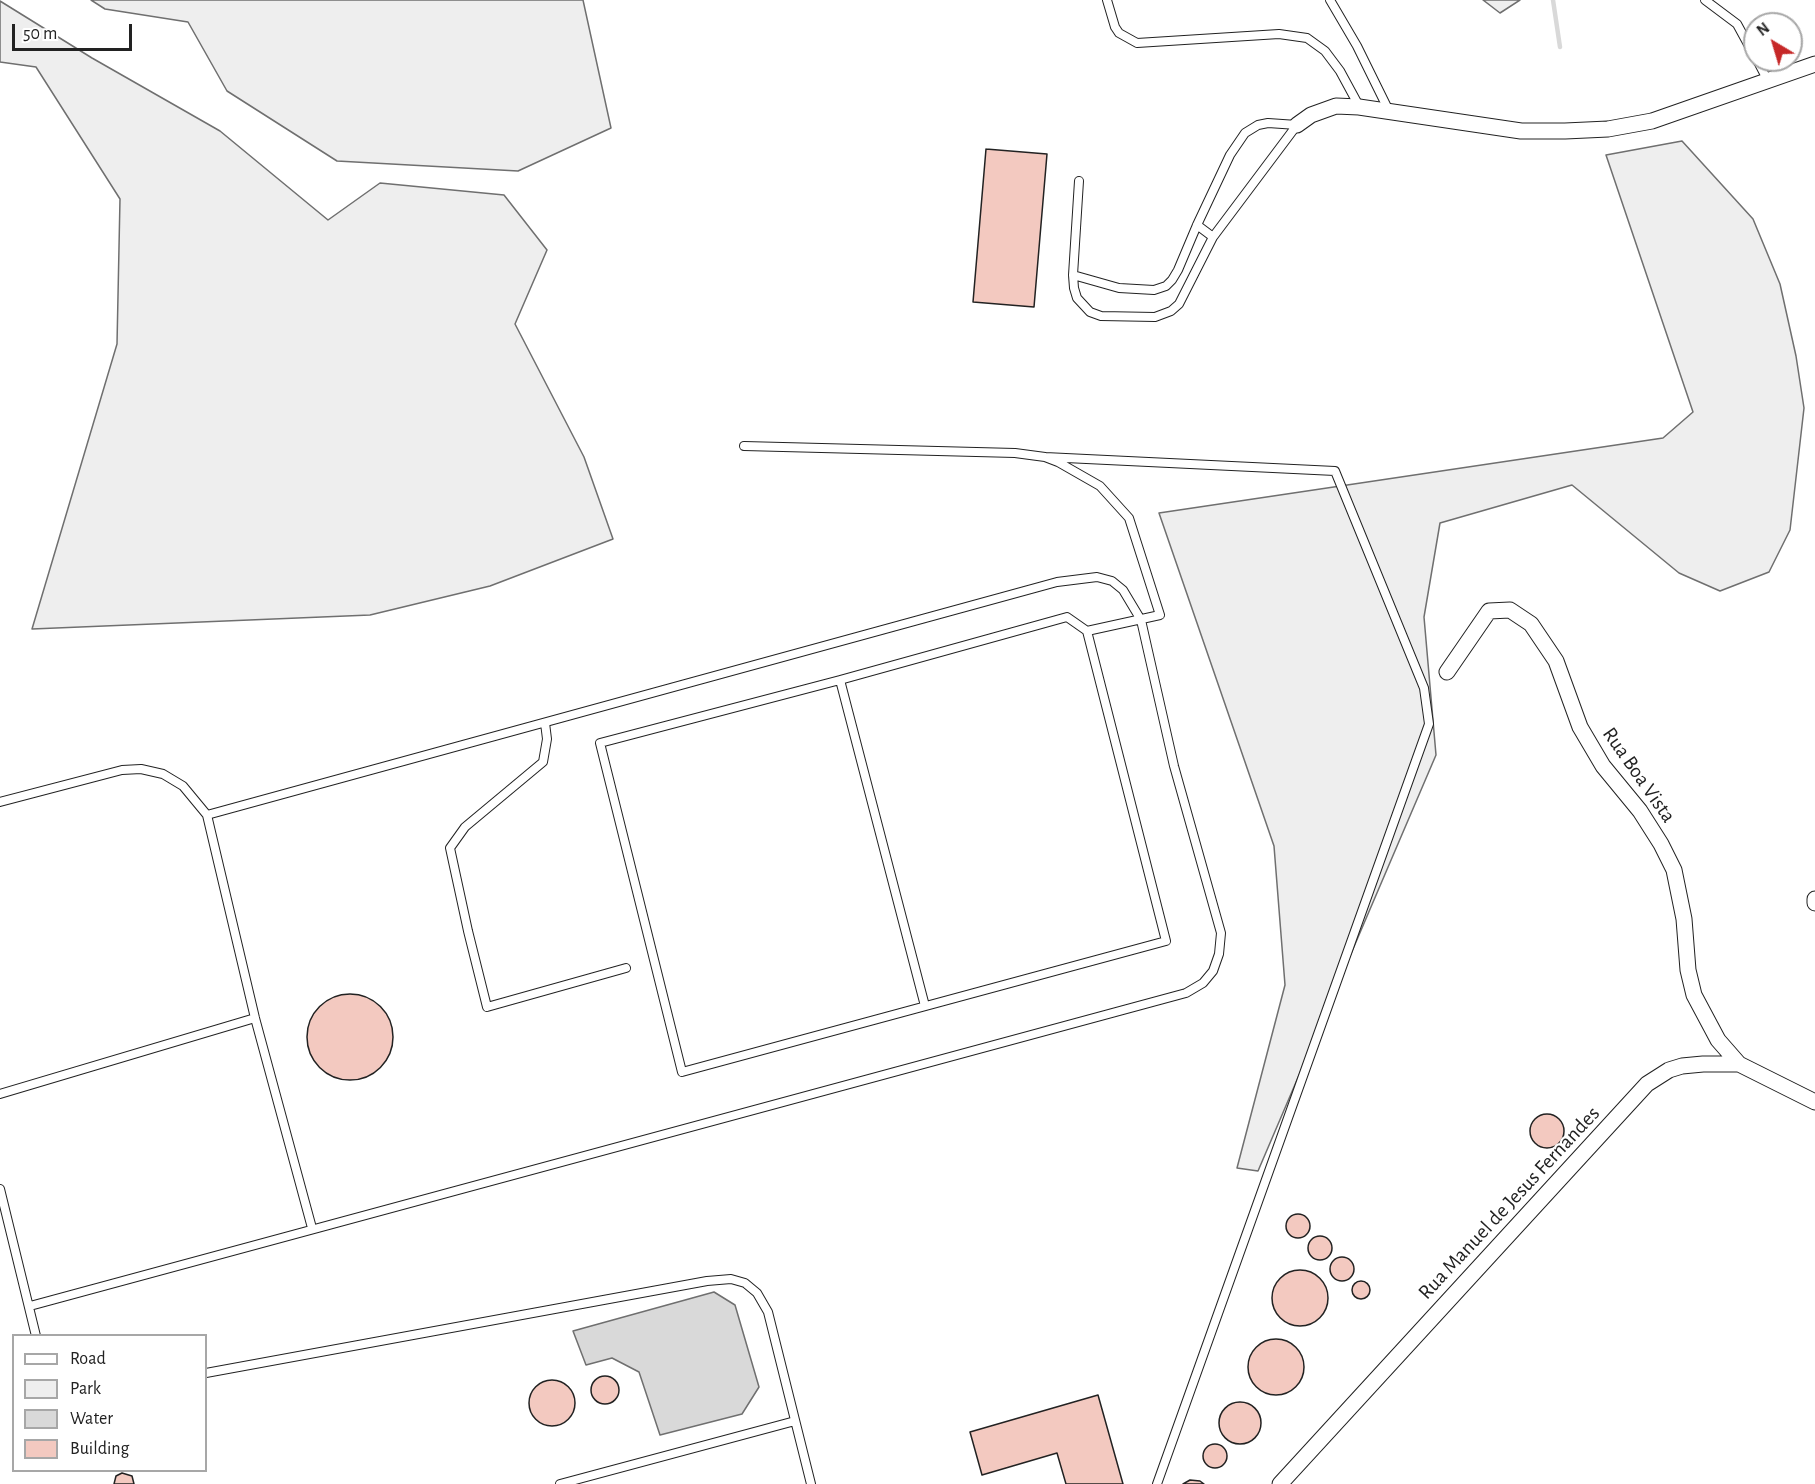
<!DOCTYPE html>
<style>
body{margin:0}
#map{position:relative;width:1815px;height:1484px;overflow:hidden;background:#fff;font-family:"Alegreya Sans",sans-serif}
canvas{display:block}
.legend{position:absolute;left:12px;top:1334px;width:195px;height:138px;box-sizing:border-box;background:#fff;border:2px solid #a7a7a7;margin:0;padding:8px 10px;list-style:none;font-size:18px;color:#222}
.legend li{display:flex;align-items:center;gap:12px;height:30px}
.legend b{width:30px;border:2px solid #a7a7a7}
.north{position:absolute;left:1743px;top:12px;width:60px;height:60px;box-sizing:border-box;background:#fff;border:2px solid #a7a7a7;border-radius:50%;rotate:322deg;font-size:16px;font-weight:700;line-height:24px;text-align:center;color:#222}
.north::after{content:'';display:block;margin:auto;width:21px;height:27px;background:#c62828;clip-path:polygon(50% 0,100% 100%,50% 72%,0 100%)}
.scale{position:absolute;left:12px;top:24px;width:120px;height:27px;box-sizing:border-box;border:3px solid #222;border-top:0;padding-left:8px;font-size:18px;line-height:21px;white-space:nowrap;color:#222;-webkit-text-stroke:4px #fff;paint-order:stroke}
</style>
<div id="map">
<canvas width="1815" height="1484"></canvas>
<ul class="legend">
<li><b style="height:8px;background:#fff"></b>Road</li>
<li><b style="height:16px;background:#eee"></b>Park</li>
<li><b style="height:16px;background:#d9d9d9"></b>Water</li>
<li><b style="height:16px;background:#f3c9c0"></b>Building</li>
</ul>
<div class="north">N</div>
<div class="scale">50 m</div>
</div>
<script>
const context = document.querySelector('canvas').getContext('2d');
context.lineJoin = 'round';
function fillPath(path, color) { context.fillStyle = color; context.fill(path, 'evenodd'); }
const toPath = rows => new Path2D(rows.map(r => 'M' + r).join(''));
function trace(path, color, width, dash) { context.strokeStyle = color; context.lineWidth = width; context.lineCap = dash ? 'butt' : 'round'; context.setLineDash(dash || []); context.stroke(path); }
function label(font, color, halo, rows, align = 'center') {
  context.font = font + ' "Alegreya Sans",sans-serif'; context.lineWidth = 4.5; context.setLineDash([]); context.textBaseline = 'middle'; context.strokeStyle = halo; context.fillStyle = color; for (const [text, x, y, turn = 0] of rows) {
    context.save(); context.translate(x, y); context.rotate((+turn || 0) * Math.PI / 180); context.textAlign = isNaN(turn) ? turn : align; if (halo) context.strokeText(text, 0, 0); context.fillText(text, 0, 0); context.restore();
  }
}
const green = toPath([
 [91,0,583,0,611,128,518,171,337,161,227,91,188,22,105,9,91,0],
 [1483,0,1520,0,1500,13,1483,0],
 [0,1,92,58,220,131,328,220,380,183,504,195,547,250,515,324,584,457,613,539,490,586,370,615,32,629,117,344,120,199,36,67,0,62,0,1],
 [1682,141,1753,219,1780,284,1796,356,1804,408,1790,530,1769,572,1720,591,1679,573,1572,485,1440,523,1424,617,1436,755,1258,1171,1237,1168,1285,985,1274,846,1159,513,1663,438,1693,412,1606,155,1682,141]
]);
const water = toPath([
 [714,1292,735,1305,759,1387,742,1414,660,1435,639,1372,612,1358,586,1365,573,1331,714,1292]
]);
const stream = toPath([
 [1553,0,1560,47]
]);
const building = toPath([
 [986,149,1047,154,1034,307,973,302,986,149],
 '307 1037a43 43 0 1 1 86 0a43 43 0 1 1-86 0Z',
 '1530 1131a17 17 0 1 1 34 0a17 17 0 1 1-34 0Z',
 '1286 1226a12 12 0 1 1 24 0a12 12 0 1 1-24 0Z',
 '1308 1248a12 12 0 1 1 24 0a12 12 0 1 1-24 0Z',
 '1330 1269a12 12 0 1 1 24 0a12 12 0 1 1-24 0Z',
 '1272 1298a28 28 0 1 1 56 0a28 28 0 1 1-56 0Z',
 '1352 1290a9 9 0 1 1 18 0a9 9 0 1 1-18 0Z',
 '1248 1367a28 28 0 1 1 56 0a28 28 0 1 1-56 0Z',
 '591 1390a14 14 0 1 1 28 0a14 14 0 1 1-28 0Z',
 '529 1403a23 23 0 1 1 46 0a23 23 0 1 1-46 0Z',
 [1098,1395,1123,1484,1066,1484,1057,1453,982,1475,970,1432,1098,1395],
 '1219 1423a21 21 0 1 1 42 0a21 21 0 1 1-42 0Z',
 '1203 1456a12 12 0 1 1 24 0a12 12 0 1 1-24 0Z',
 [122,1473,132,1476,134,1484,114,1484,116,1476,122,1473],
 [1190,1480,1200,1481,1204,1484,1183,1484,1190,1480]
]);
const lane = toPath([
 [1107,0,1115,27,1119,33,1137,43,1279,34,1307,38,1325,51,1340,71,1359,106],
 [1330,0,1357,46,1389,111],
 [1705,0,1737,24,1755,57],
 [1757,60,1768,81],
 [1079,181,1073,275,1074,288,1077,298,1090,312,1101,316,1155,317,1171,311,1179,304,1213,237,1297,125],
 [1197,225,1213,237],
 [1073,275,1119,288,1154,290,1166,286,1172,280,1178,270,1197,225,1230,155,1245,133,1258,125,1268,123,1297,125],
 [744,446,1015,453,1045,457,1058,462,1100,486,1129,518,1160,615,1087,631,1067,617,840,680,925,1006],
 [1045,457,1335,471,1424,688,1429,724,1157,1484],
 [840,680,600,743,682,1072,1166,941,1087,631],
 [545,723,547,739,543,762,465,827,450,848,468,931,487,1007,626,968],
 [0,802,122,770,141,769,163,774,183,786,207,815,255,1018,312,1228],
 [0,1094,255,1018],
 [0,1189,36,1336],
 [30,1306,1186,993,1203,983,1213,971,1219,954,1221,933,1174,766,1141,620,1123,590,1112,581,1097,577,1057,582,207,815],
 [206,1373,707,1281,731,1279,745,1283,757,1293,768,1312,811,1484],
 [560,1484,795,1421]
]);
const street = toPath([
 [1297,125,1311,115,1336,106,1359,107,1521,131,1565,131,1608,129,1652,121,1815,64],
 [1447,672,1489,611,1510,610,1531,624,1556,661,1580,727,1603,766,1640,811,1661,844,1674,870,1684,919,1688,970,1694,995,1718,1040,1739,1064],
 [1815,899,1815,903],
 [1280,1484,1647,1084,1669,1070,1682,1066,1703,1064,1739,1064,1815,1102]
]);
const streetNames = [
 ["Rua Boa Vista",1639,775,55],
 ["Rua Manuel de Jesus Fernandes",1509,1203,-47]
];
fillPath(green, '#eee');
trace(green, '#6f6f6f', 1.5);
fillPath(water, '#d9d9d9');
trace(water, '#6f6f6f', 1.5);
trace(stream, '#d9d9d9', 4.5);
fillPath(building, '#f3c9c0');
trace(building, '#222', 1.5);
trace(lane, '#222', 10);
trace(street, '#222', 17);
trace(lane, '#fff', 8);
trace(street, '#fff', 15);
label('21px', '#222', '#fff', streetNames);
</script>
